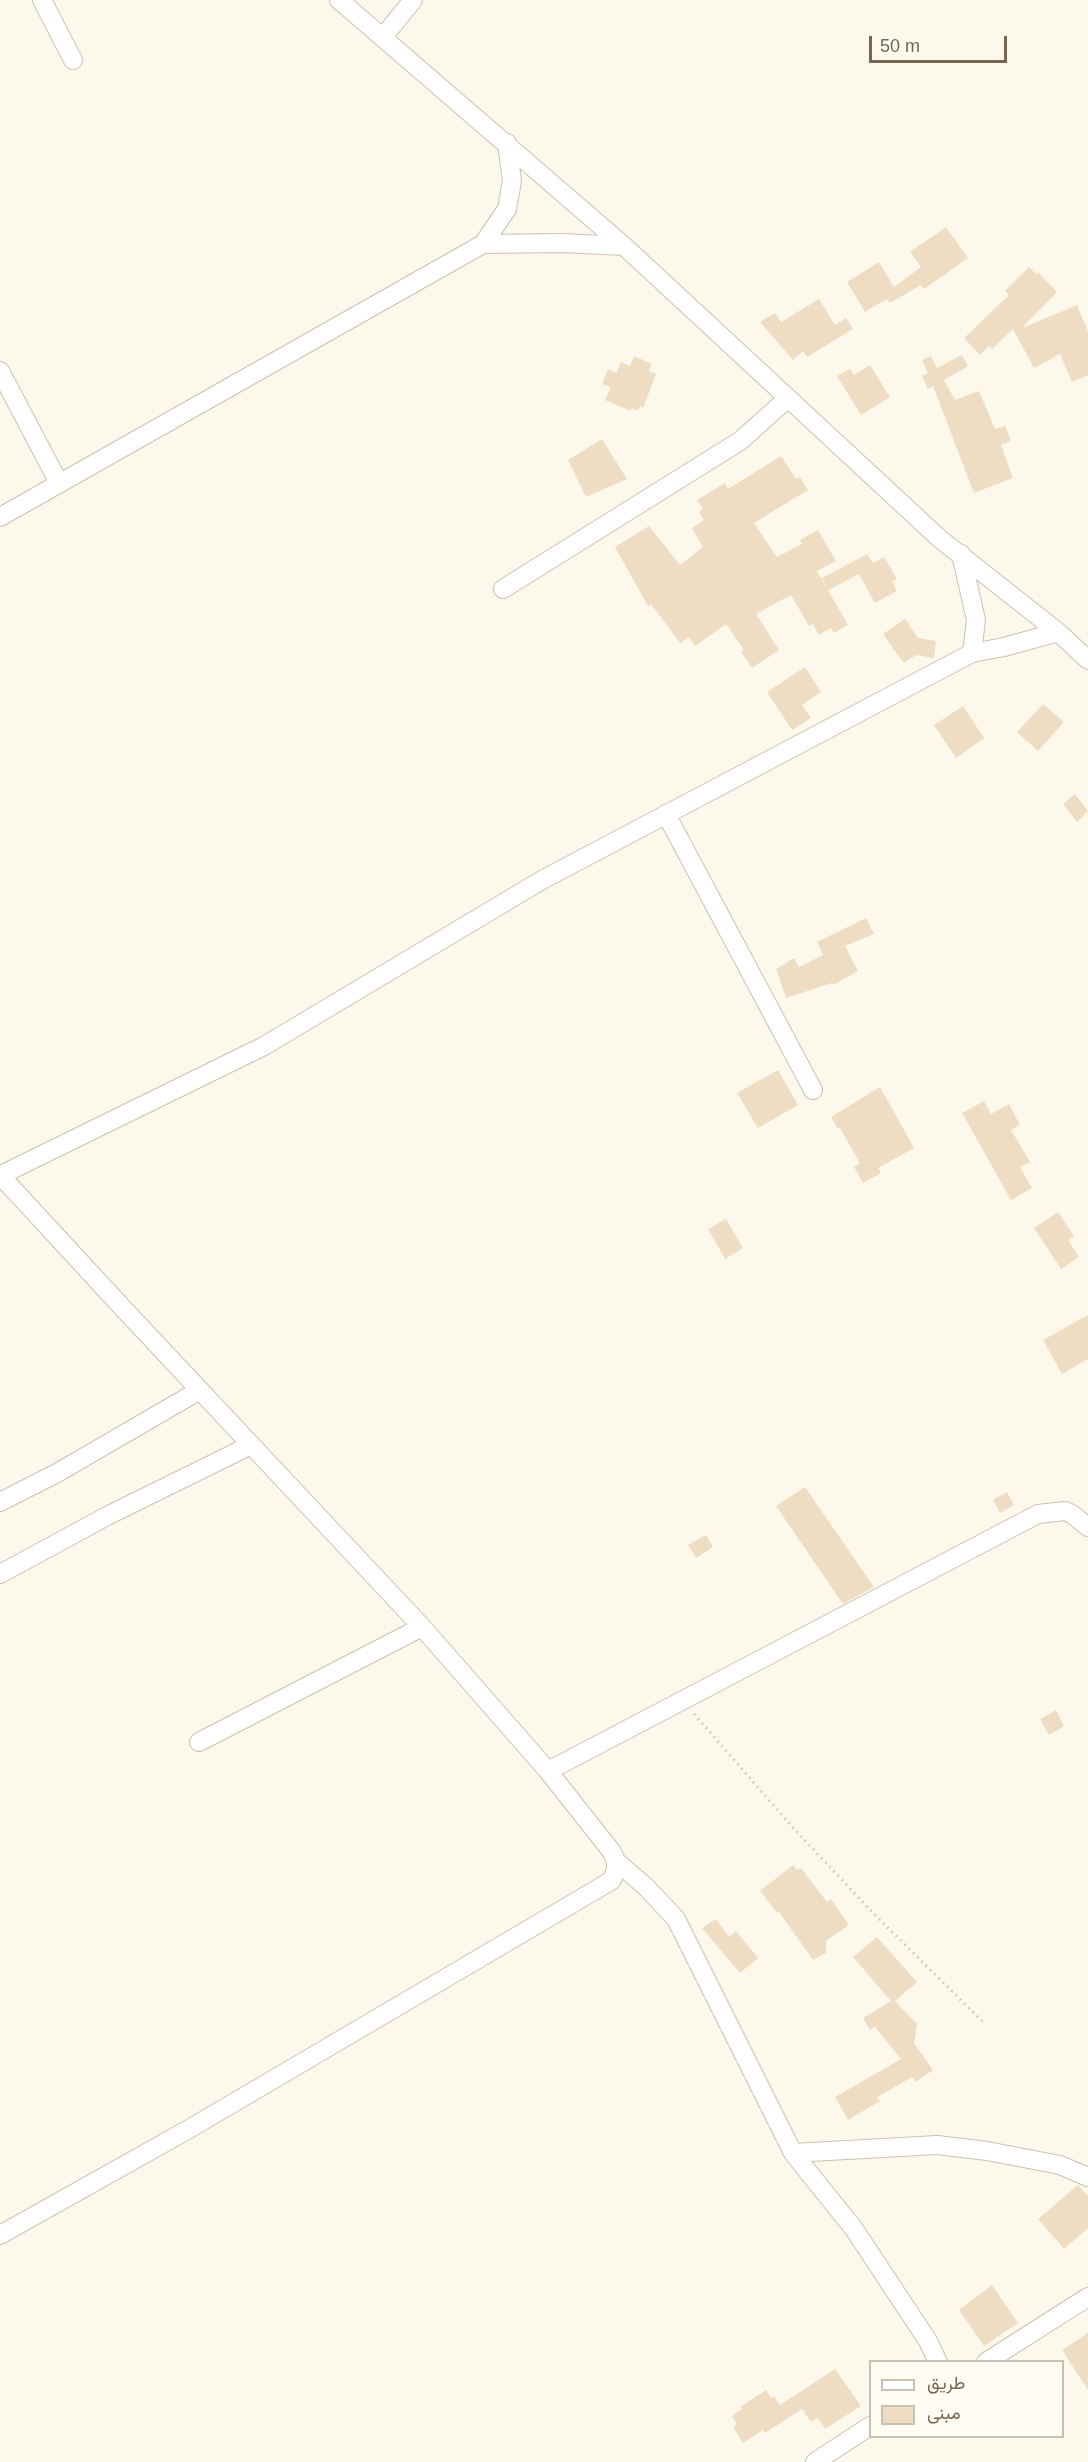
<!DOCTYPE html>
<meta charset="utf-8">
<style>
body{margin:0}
#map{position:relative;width:1088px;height:2462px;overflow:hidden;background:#fcf9ec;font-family:Helvetica,Vazirmatn,sans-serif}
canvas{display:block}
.legend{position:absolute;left:869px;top:2360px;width:195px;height:78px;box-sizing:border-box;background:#fefcf3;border:2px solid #c8c0b1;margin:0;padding:8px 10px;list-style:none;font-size:18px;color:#77654f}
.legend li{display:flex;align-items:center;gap:12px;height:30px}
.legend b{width:30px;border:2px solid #c8c0b1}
.scale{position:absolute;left:869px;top:36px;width:138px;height:27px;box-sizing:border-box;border:3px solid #77654f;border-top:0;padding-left:8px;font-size:18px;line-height:21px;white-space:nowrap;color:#77654f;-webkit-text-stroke:4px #fefcf3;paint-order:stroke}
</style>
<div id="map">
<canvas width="1088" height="2462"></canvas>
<ul class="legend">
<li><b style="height:8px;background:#fff"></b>طريق</li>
<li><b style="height:16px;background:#eeddc3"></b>مبنى</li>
</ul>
<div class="scale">50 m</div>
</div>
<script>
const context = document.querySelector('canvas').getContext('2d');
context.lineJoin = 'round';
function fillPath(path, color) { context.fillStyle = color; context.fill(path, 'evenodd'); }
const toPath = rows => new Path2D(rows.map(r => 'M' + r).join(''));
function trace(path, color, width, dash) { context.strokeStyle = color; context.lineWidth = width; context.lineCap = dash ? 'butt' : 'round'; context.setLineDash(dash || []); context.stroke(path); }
const building = toPath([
 [946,227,968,258,924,289,921,285,890,303,887,299,865,312,847,282,879,262,894,287,921,267,910,252],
 [1029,267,1036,274,1038,272,1057,292,1022,328,1077,305,1088,332,1088,375,1072,382,1060,354,1034,368,1013,329,992,349,989,346,980,355,964,338,1009,295,1005,291],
 [819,299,835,325,846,318,853,329,807,357,803,351,793,360,760,322,775,313,781,322],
 [962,355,968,366,944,380,955,400,979,391,995,429,1005,426,1011,441,1001,445,1013,478,974,493,933,386,928,389,922,376,928,373,922,360,931,356,937,368],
 [634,356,652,364,649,371,656,374,643,408,640,406,638,411,632,408,631,411,605,400,611,387,602,384,608,369,616,373,621,362,630,366],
 [870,365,890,397,861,415,837,376,850,369,854,375],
 [602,439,627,479,586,497,568,460],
 [781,456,796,479,800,477,808,490,754,523,777,557,802,544,800,540,818,530,836,561,817,571,848,625,834,633,831,628,819,635,813,624,809,626,791,595,756,614,779,650,752,668,741,652,744,650,726,624,695,646,689,637,680,643,651,604,648,606,615,547,649,526,680,565,703,547,692,528,704,520,699,512,703,509,697,500,725,483,728,489],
 [867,554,873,563,884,557,897,579,892,581,897,591,875,603,859,574,828,590,822,578],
 [905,619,918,638,936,641,934,658,916,655,904,663,900,658,883,634],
 [805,667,821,692,802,705,811,718,792,730,767,692],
 [1043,704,1064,722,1038,751,1017,732],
 [963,706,984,738,956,758,934,725],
 [1075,794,1088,811,1077,822,1063,804],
 [866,918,874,934,845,946,858,971,833,985,832,983,786,998,776,969,794,958,799,967,823,955,817,942],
 [778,1070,798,1105,758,1128,737,1093],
 [880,1087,914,1148,878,1168,881,1173,863,1183,854,1167,860,1163,840,1128,838,1129,831,1117],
 [984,1101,991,1114,1009,1104,1020,1125,1011,1130,1030,1162,1020,1167,1032,1188,1011,1200,962,1113],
 [1058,1212,1074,1236,1068,1240,1079,1257,1061,1269,1034,1228],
 [726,1219,743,1248,725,1259,708,1229],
 [1088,1315,1088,1359,1062,1374,1043,1340],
 [805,1487,874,1587,843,1604,776,1506],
 [1007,1492,1014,1505,1000,1513,993,1500],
 [706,1535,713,1547,696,1558,688,1545],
 [1056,1710,1064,1726,1049,1735,1040,1719],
 [793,1865,797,1870,801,1868,827,1902,831,1899,849,1925,826,1941,826,1953,813,1960,779,1912,777,1913,760,1891],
 [716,1919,729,1937,736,1931,758,1958,740,1973,702,1928],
 [877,1937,917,1982,895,2001,917,2024,914,2043,933,2070,916,2082,912,2077,877,2097,880,2101,848,2120,835,2097,901,2059,875,2027,870,2030,863,2018,891,2001,853,1957],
 [1078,2185,1088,2196,1088,2228,1064,2249,1038,2219],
 [992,2285,1018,2323,984,2346,959,2310],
 [1088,2333,1088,2390,1062,2350],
 [835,2369,861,2406,825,2429,818,2418,811,2422,802,2409,765,2433,763,2430,743,2443,733,2427,737,2424,732,2416,742,2409,740,2407,766,2390,771,2398,774,2396,780,2405]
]);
const path = toPath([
 [694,1714,796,1831,874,1914,985,2024]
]);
const minor = toPath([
 [42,0,73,60],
 [339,0,624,246,940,539,1058,632,1088,660],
 [383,37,413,0],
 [483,244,562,243,624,246],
 [0,371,59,483],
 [0,517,483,244,507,209,512,181,507,143],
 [961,554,976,620,972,653],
 [503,589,740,441,788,398],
 [666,814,813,1090],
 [0,1175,120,1305,422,1627,548,1771,612,1852,616,1861,616,1870,612,1880,604,1885,189,2129,0,2235],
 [1,1175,264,1046,542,880,972,653,1004,647,1058,632],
 [0,1502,57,1473,200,1390],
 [0,1574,107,1516,251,1445],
 [199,1742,422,1627],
 [548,1771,1038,1514,1065,1511,1072,1514,1088,1527],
 [616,1861,646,1887,676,1919,793,2153,937,2145,987,2151,1060,2165,1088,2177],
 [793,2153,854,2229,928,2341,938,2362],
 [986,2362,1088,2297],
 [815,2462,870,2426]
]);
fillPath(building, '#eeddc3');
trace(minor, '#ccc1af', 20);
trace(path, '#d6c2a8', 3, [1.5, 4.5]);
trace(minor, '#fff', 18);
</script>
